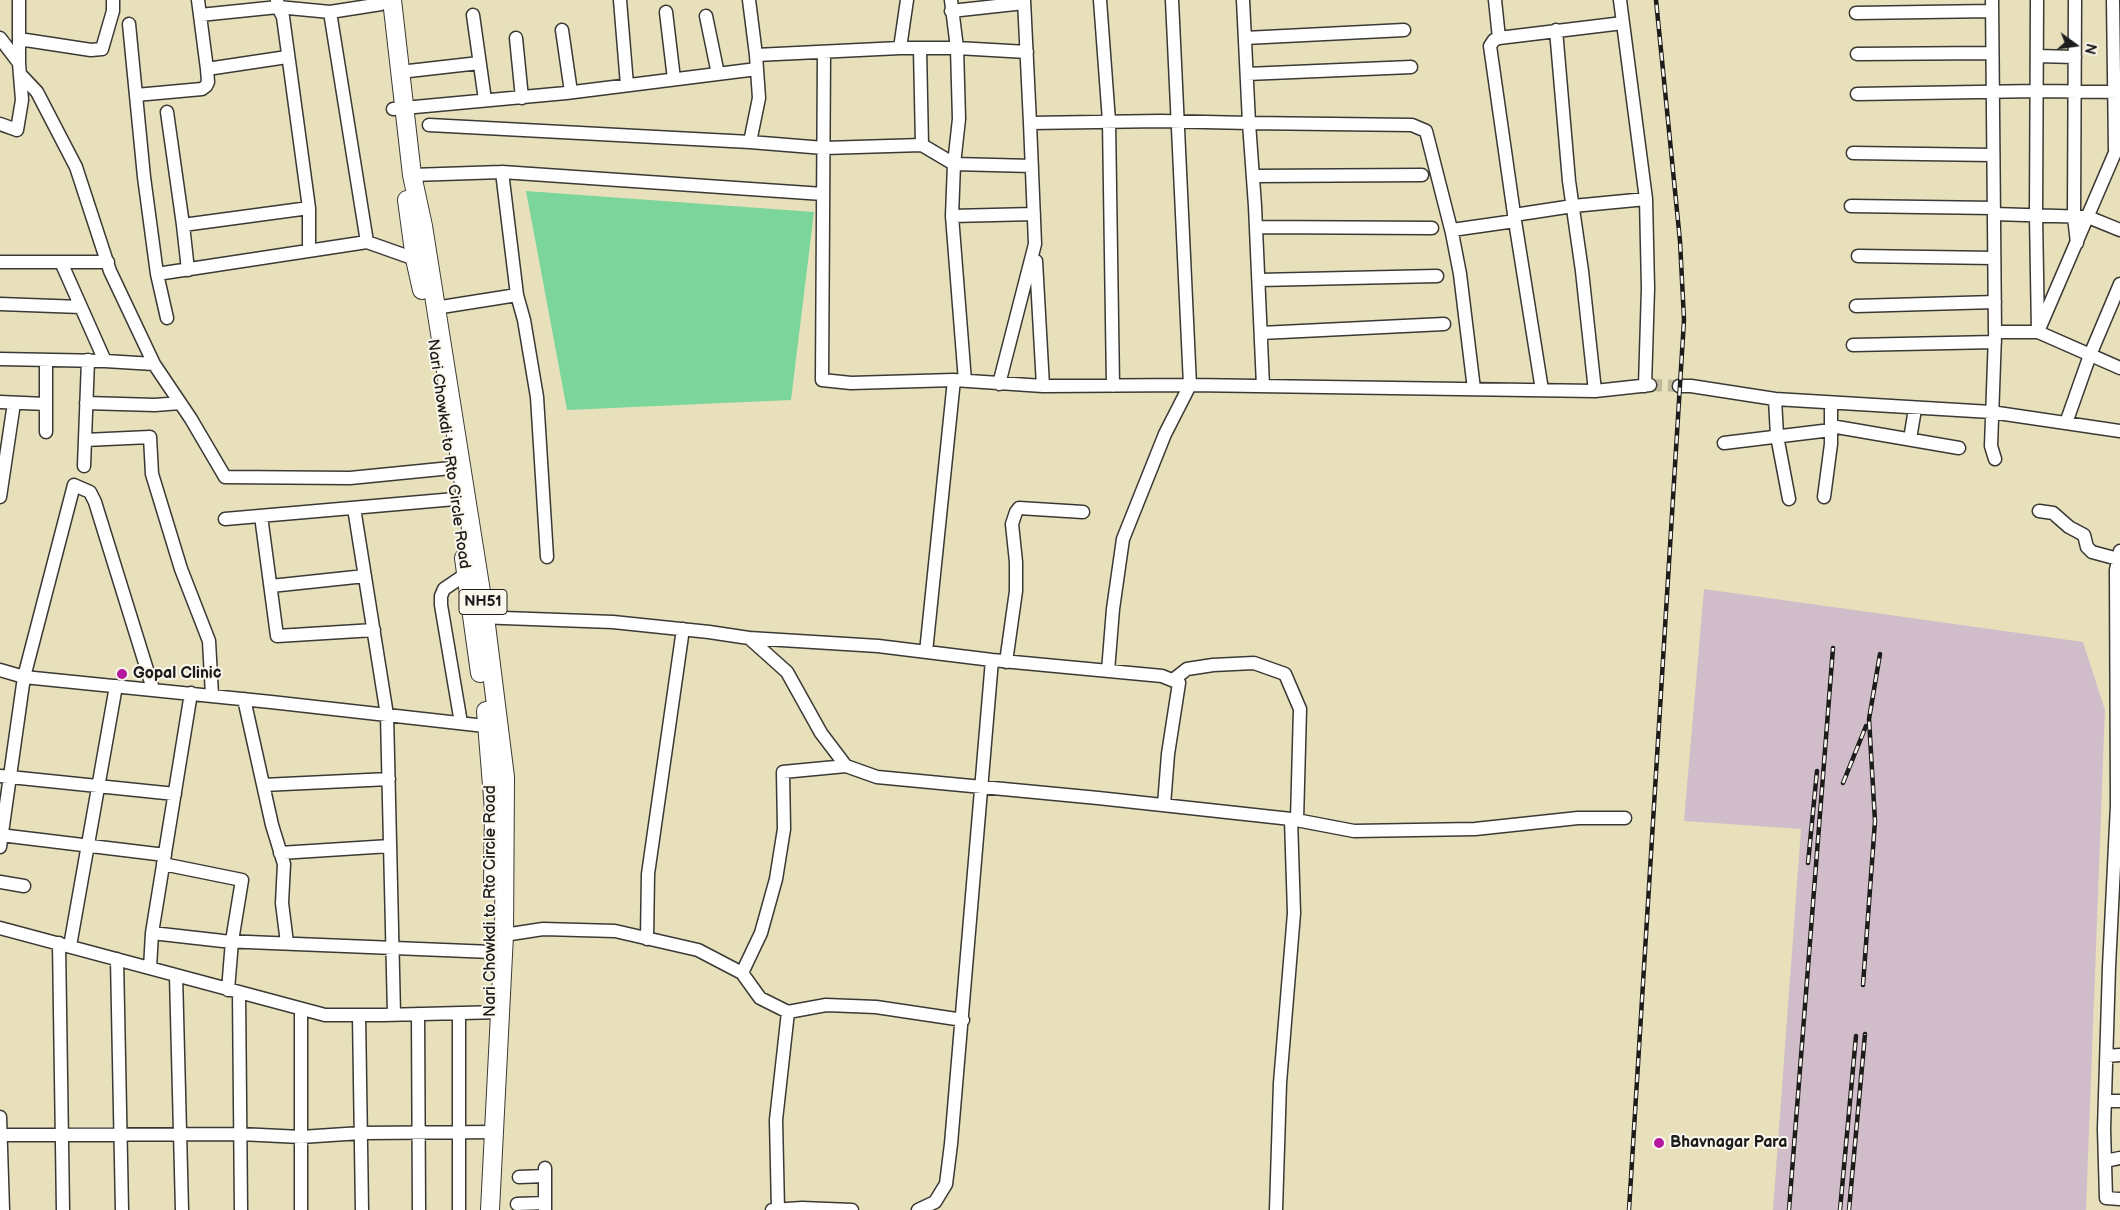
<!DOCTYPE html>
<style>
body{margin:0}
#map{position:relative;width:2120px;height:1210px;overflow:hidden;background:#e7e0bb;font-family:"Balsamiq Sans",sans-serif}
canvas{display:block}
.north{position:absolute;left:2050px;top:20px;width:50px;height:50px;-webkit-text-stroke:4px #fbf7ec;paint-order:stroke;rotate:104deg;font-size:14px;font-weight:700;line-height:20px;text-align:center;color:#1c1c1c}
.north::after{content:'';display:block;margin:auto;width:18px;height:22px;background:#1c1c1c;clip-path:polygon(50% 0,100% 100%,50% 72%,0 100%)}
</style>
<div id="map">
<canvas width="2120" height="1210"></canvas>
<div class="north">N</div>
</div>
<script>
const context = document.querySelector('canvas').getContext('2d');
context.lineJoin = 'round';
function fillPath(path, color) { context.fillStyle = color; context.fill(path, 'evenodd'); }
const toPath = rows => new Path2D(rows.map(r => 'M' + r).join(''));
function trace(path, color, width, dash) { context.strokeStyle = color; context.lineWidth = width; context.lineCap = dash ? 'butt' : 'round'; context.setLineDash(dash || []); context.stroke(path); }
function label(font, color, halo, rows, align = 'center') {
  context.font = font + ' "Balsamiq Sans",sans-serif'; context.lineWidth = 4; context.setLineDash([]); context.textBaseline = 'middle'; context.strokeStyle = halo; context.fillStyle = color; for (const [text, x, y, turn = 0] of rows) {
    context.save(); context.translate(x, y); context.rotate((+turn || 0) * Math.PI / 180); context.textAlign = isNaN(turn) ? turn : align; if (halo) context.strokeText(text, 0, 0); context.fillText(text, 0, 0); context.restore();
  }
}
const industrial = toPath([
 [1704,589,2083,642,2105,710,2086,1210,1773,1210,1801,829,1684,821]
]);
const green = toPath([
 [526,191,814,212,791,400,567,410]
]);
const minorTunnel = toPath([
 [1650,385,1679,386]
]);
const minor = toPath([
 [620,0,627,85],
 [1024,0,1030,123,1161,121,1249,123,1243,0],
 [1100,0,1109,121,1113,386],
 [1495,0,1499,38],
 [1620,0,1623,23],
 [1992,0,1995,332,2038,332,2120,368],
 [2037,0,2036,216,2038,332],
 [2075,0,2074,217,2077,243],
 [2113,0,2115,150],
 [951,11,1024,3],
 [330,12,367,242],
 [666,12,674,79],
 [1856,13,1992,11],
 [200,15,278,7,277,0],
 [473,15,485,100],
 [706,16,718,74],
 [129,24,144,177,157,274,167,318],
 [562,30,571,92],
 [1556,30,1569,181,1582,271,1595,391],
 [0,38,19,63,22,100,17,130,0,124],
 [516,38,522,98],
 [1245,38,1404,30],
 [19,39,91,50,102,49,113,11,113,0],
 [900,48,907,0],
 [920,49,922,145,954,164,1032,166],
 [824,52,822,380,851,383,954,380,1043,386,1190,385,1595,391,1650,385],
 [1857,54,1992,53],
 [756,55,900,48,957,48,951,0],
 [2037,56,2075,57],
 [19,63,19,0],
 [207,69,287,57],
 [400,72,479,63],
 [20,74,37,92,76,167,110,271,154,364,191,419,225,477,350,478,451,468],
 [1247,74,1411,67],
 [1857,94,2037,91,2120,92],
 [136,95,202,89,206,86,208,82,207,69,198,0],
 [393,109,566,93,757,69],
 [167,112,183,225],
 [429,125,750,142,759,98,756,55,749,0],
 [750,142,824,148,922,145],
 [1853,153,1993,155],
 [412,175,502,172,823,194],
 [1254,176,1422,175],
 [1851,206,1994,208],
 [309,208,283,17,278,7,330,12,381,4],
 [1994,214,2088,217,2120,230],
 [1514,215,1573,206,1646,199],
 [952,216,1034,214],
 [1257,227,1432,228],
 [1452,230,1515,221],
 [1858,256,1994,258],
 [1036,261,1043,386],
 [0,262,108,262],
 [61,262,105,361],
 [188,270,183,225,309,208,309,251],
 [157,274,367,242,415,259],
 [1259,280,1437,276],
 [517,295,524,320,537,397,547,557],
 [0,304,81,307],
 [1856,306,1995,302],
 [435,308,517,295,502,172],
 [2040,327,2120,141],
 [1261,333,1444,324],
 [1995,335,1991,446,1995,459],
 [1853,345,1995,342],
 [0,359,105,361,154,364],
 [965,381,952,216,954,164,959,119,957,48,1027,52],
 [999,384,1035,244,1030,123],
 [1263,386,1255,206,1249,123,1412,125,1426,131,1452,233,1460,274,1474,389],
 [1679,386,1691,386,1775,399,1991,412,2120,431],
 [1542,390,1515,221,1490,46,1494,40,1499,38,1623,23,1646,199,1648,288,1645,386],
 [1775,399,1777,436,1789,499],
 [0,402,46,404],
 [86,403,155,405,180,403],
 [2066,423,2090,355,2120,284],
 [1831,426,1959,448],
 [46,432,46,360],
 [1910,439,1915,409],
 [85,440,150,437,152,474,181,569,209,641,212,695],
 [1724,443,1831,430],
 [84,466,88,360],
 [0,497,14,403],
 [1824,497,1831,444,1831,403],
 [354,508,387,715,394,1014],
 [2039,511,2053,513,2069,527,2084,535,2087,547,2092,552,2118,559],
 [261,516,277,636,374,630],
 [225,519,455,499],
 [2120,551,2116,570,2117,805,2109,967,2104,1129,2106,1198,2120,1199],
 [271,586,365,576],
 [477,617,613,622,709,632,749,638,787,672,821,733,846,766,877,777,1098,798,1291,819],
 [749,638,878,646,992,660,1162,676,1179,683,1168,754,1164,805],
 [926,652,954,380],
 [1006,662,1016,591,1016,562,1012,524,1016,512,1019,508,1083,512],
 [0,670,24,677,74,485,90,492,95,502,153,689],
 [1108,671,1113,609,1123,539,1165,434,1190,385,1172,0],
 [1173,680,1187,669,1213,665,1254,663,1285,674,1300,709,1297,820],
 [244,699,272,825,284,864,282,903,287,943],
 [461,723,441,605,441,596,444,589,466,574],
 [0,776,175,794],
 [263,785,389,779],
 [0,835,165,855],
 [0,847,24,677,271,702,494,727],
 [280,853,390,846],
 [163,864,242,880,232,941,228,990],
 [0,882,24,886],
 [0,928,325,1015,383,1015,501,1012],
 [152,933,191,693],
 [504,935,543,929,615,931,698,950,742,973,760,998,788,1012,826,1005,876,1007,963,1020],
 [647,939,648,874,683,629],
 [59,943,63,1210],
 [70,946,116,686],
 [117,959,122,1210],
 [150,968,152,933,223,941,492,952],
 [742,973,761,933,776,879,784,829,783,772,846,766],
 [176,975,182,1210],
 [239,992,241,1210],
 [301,1009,301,1210],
 [418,1014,419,1210],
 [359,1015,362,1210],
 [2107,1056,2120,1055],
 [2105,1101,2120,1101],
 [0,1117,3,1210],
 [0,1135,240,1134,301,1137,361,1133,495,1132],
 [2105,1161,2120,1158],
 [519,1177,545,1176],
 [517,1204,545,1203],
 [459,1210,459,1014],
 [545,1210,545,1168],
 [772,1210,802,1208,852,1210],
 [778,1210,776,1120,788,1012],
 [918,1210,935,1202,946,1184,951,1144,992,660],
 [1276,1210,1280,1083,1294,913,1291,819,1354,831,1475,829,1578,818,1625,818]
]);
const highway = toPath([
 [392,0,412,175,423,226,485,617,505,777,504,935,490,1210],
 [407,200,415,259,422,290],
 [464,558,480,673],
 [486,711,494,810,493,887]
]);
const rail = toPath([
 [1843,783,1866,726],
 [1808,863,1817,771],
 [1863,985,1875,821,1869,719,1880,654],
 [1629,1210,1684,320,1680,241,1656,0],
 [1789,1210,1833,648],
 [1840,1210,1856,1036],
 [1849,1210,1865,1034]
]);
const markers = [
 [122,674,6,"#b5179e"],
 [1659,1143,6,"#b5179e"]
];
const shields = [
 [483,602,48]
];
const shieldNames = [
 ["NH51",483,602]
];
const streetNames = [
 ["Nari Chowkdi to Rto Circle Road",448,454,82],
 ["Nari Chowkdi to Rto Circle Road",491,901,-90]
];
const poiNames = [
 ["Gopal Clinic",133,674],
 ["Bhavnagar Para",1670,1143]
];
fillPath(industrial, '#d1bdc9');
fillPath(green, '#7cd59b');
trace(minorTunnel, '#beb99b', 12, [12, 6]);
trace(minor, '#3a3934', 15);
trace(highway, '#3a3934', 20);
trace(minor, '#fff', 12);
trace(highway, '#fff', 18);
trace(rail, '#1c1c1c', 4.5);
trace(rail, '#fbf7ec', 2.5, [8]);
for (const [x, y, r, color] of markers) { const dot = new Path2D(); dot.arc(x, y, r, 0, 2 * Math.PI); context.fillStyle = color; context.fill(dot); trace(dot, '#fbf7ec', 2); }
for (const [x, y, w] of shields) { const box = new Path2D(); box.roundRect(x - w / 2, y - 12.5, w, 25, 4); context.fillStyle = '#fbf7ec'; context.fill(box); trace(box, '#1c1c1c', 1); }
label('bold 15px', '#1c1c1c', null, shieldNames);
label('16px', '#1c1c1c', '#fbf7ec', streetNames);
label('bold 16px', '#1c1c1c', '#fbf7ec', poiNames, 'left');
</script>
